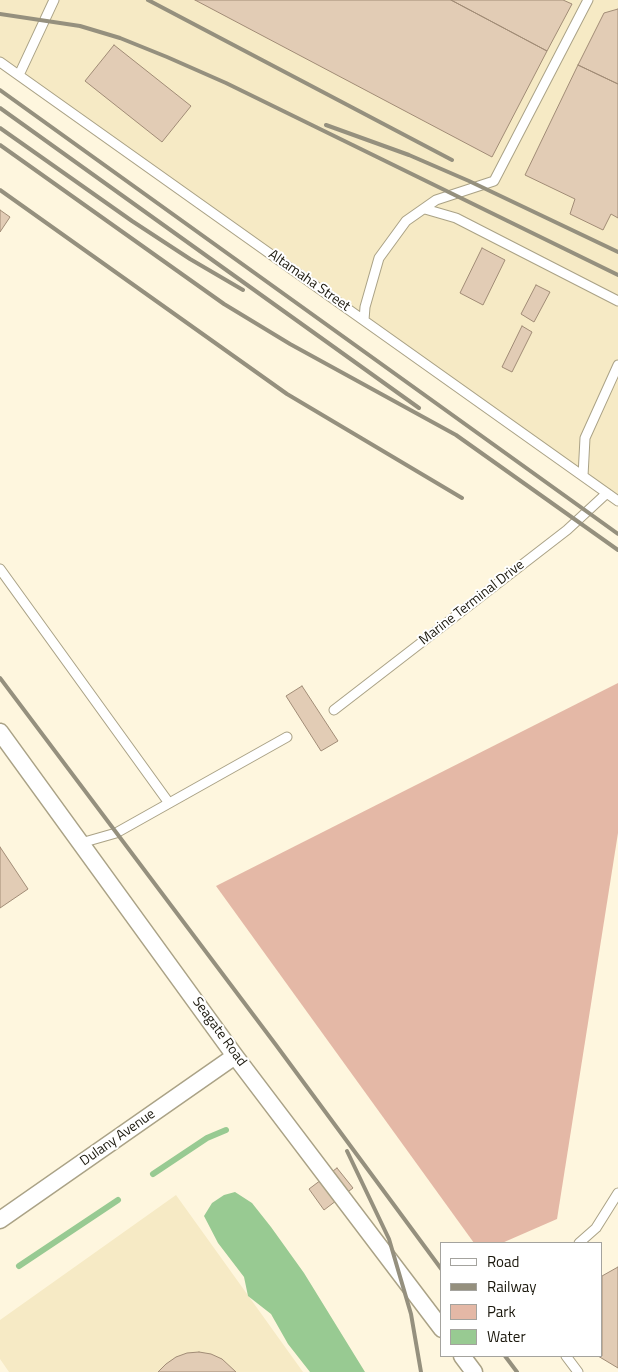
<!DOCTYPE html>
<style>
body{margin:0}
#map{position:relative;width:618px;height:1372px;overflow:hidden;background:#fef6de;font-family:"Titillium Web",sans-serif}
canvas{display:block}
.legend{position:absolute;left:440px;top:1242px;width:162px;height:115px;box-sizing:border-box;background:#fff;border:1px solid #a4a39e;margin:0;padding:6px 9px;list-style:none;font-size:15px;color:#1b180d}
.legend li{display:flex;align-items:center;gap:10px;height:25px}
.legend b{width:25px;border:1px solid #a4a39e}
</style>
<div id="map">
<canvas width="618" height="1372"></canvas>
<ul class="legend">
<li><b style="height:6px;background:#fff"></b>Road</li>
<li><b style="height:6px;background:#95907e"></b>Railway</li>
<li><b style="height:14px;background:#e4b8a6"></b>Park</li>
<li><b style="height:14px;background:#98ca92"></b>Water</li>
</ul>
</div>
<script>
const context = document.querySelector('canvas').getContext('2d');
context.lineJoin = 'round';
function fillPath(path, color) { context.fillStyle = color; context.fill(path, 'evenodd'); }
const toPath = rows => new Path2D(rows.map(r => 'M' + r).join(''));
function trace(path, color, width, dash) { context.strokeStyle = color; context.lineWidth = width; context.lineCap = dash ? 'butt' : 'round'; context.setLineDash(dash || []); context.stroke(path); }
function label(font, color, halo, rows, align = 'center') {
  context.font = font + ' "Titillium Web",sans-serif'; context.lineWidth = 4; context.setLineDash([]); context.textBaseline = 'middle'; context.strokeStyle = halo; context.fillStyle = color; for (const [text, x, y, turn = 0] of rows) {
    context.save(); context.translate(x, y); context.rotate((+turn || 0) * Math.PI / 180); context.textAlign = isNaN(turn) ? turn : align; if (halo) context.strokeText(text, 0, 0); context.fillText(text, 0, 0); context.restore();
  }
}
const built = toPath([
 [0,0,618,0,618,500,0,62],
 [176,1195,303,1372,9,1372,0,1359,0,1320]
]);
const green = toPath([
 [618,683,618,833,557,1219,502,1243,474,1243,216,886]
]);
const water = toPath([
 [235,1192,252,1203,271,1227,304,1273,365,1372,310,1372,288,1344,271,1314,248,1296,244,1277,218,1243,204,1216,212,1203,224,1195]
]);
const stream = toPath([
 [153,1174,207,1138,226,1130],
 [19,1266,118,1200]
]);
const building = toPath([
 [195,0,451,0,547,51,492,157,195,0],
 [451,0,563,0,572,4,547,51,451,0],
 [618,9,618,84,578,65,604,13,618,9],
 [114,45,191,106,162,142,85,81,114,45],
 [578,65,618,84,618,218,611,214,603,230,570,214,575,199,525,175,578,65],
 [0,210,10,217,0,232,0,210],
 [482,248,505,260,483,305,460,293,482,248],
 [536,285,550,292,534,322,521,314,536,285],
 [522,326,532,332,512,372,502,367,522,326],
 [302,686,338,741,321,751,286,696,302,686],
 [0,847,28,889,0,908,0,847],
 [337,1168,353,1188,324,1210,309,1189,337,1168],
 [618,1267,618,1368,598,1356,602,1356,602,1276,618,1267],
 [199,1352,211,1354,222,1359,236,1372,158,1372,166,1364,176,1357,187,1353,199,1352]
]);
const lane = toPath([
 [0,62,618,501],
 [19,75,54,0],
 [425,209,456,218,618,301],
 [364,320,365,307,379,258,406,221,436,200,494,181,588,0],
 [583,476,585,438,618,365],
 [0,569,169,803],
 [334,710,567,530,607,493],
 [81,843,116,833,287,737],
 [579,1243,596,1228,618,1193],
 [566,1356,578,1372]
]);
const street = toPath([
 [0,732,235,1056,442,1329],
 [0,1220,235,1056],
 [462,1356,474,1372]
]);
const rail = toPath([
 [148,0,452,160],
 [0,14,80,26,120,38,167,57,226,83,618,275],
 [0,90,618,534],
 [0,108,419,408],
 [326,125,409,155,469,181,618,252],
 [0,128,132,221,190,259,243,290],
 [0,145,224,304,290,344,456,435,618,550],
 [0,190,287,394,462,498],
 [0,678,276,1045,442,1270],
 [347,1151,389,1239,411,1314,421,1372],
 [505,1356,517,1372]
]);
const streetNames = [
 ["Altamaha Street",309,281,35],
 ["Marine Terminal Drive",472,603,-38],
 ["Seagate Road",219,1032,54],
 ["Dulany Avenue",118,1138,-35]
];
fillPath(built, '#f6eac5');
fillPath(green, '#e4b8a6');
fillPath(water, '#98ca92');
trace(stream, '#98ca92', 6);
fillPath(building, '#e2ccb5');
trace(building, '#a18c76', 1);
trace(lane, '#aaa286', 11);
trace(street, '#aaa286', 19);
trace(lane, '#fff', 9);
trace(street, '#fff', 16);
trace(rail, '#95907e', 4);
label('14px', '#1b180d', '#fff', streetNames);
</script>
